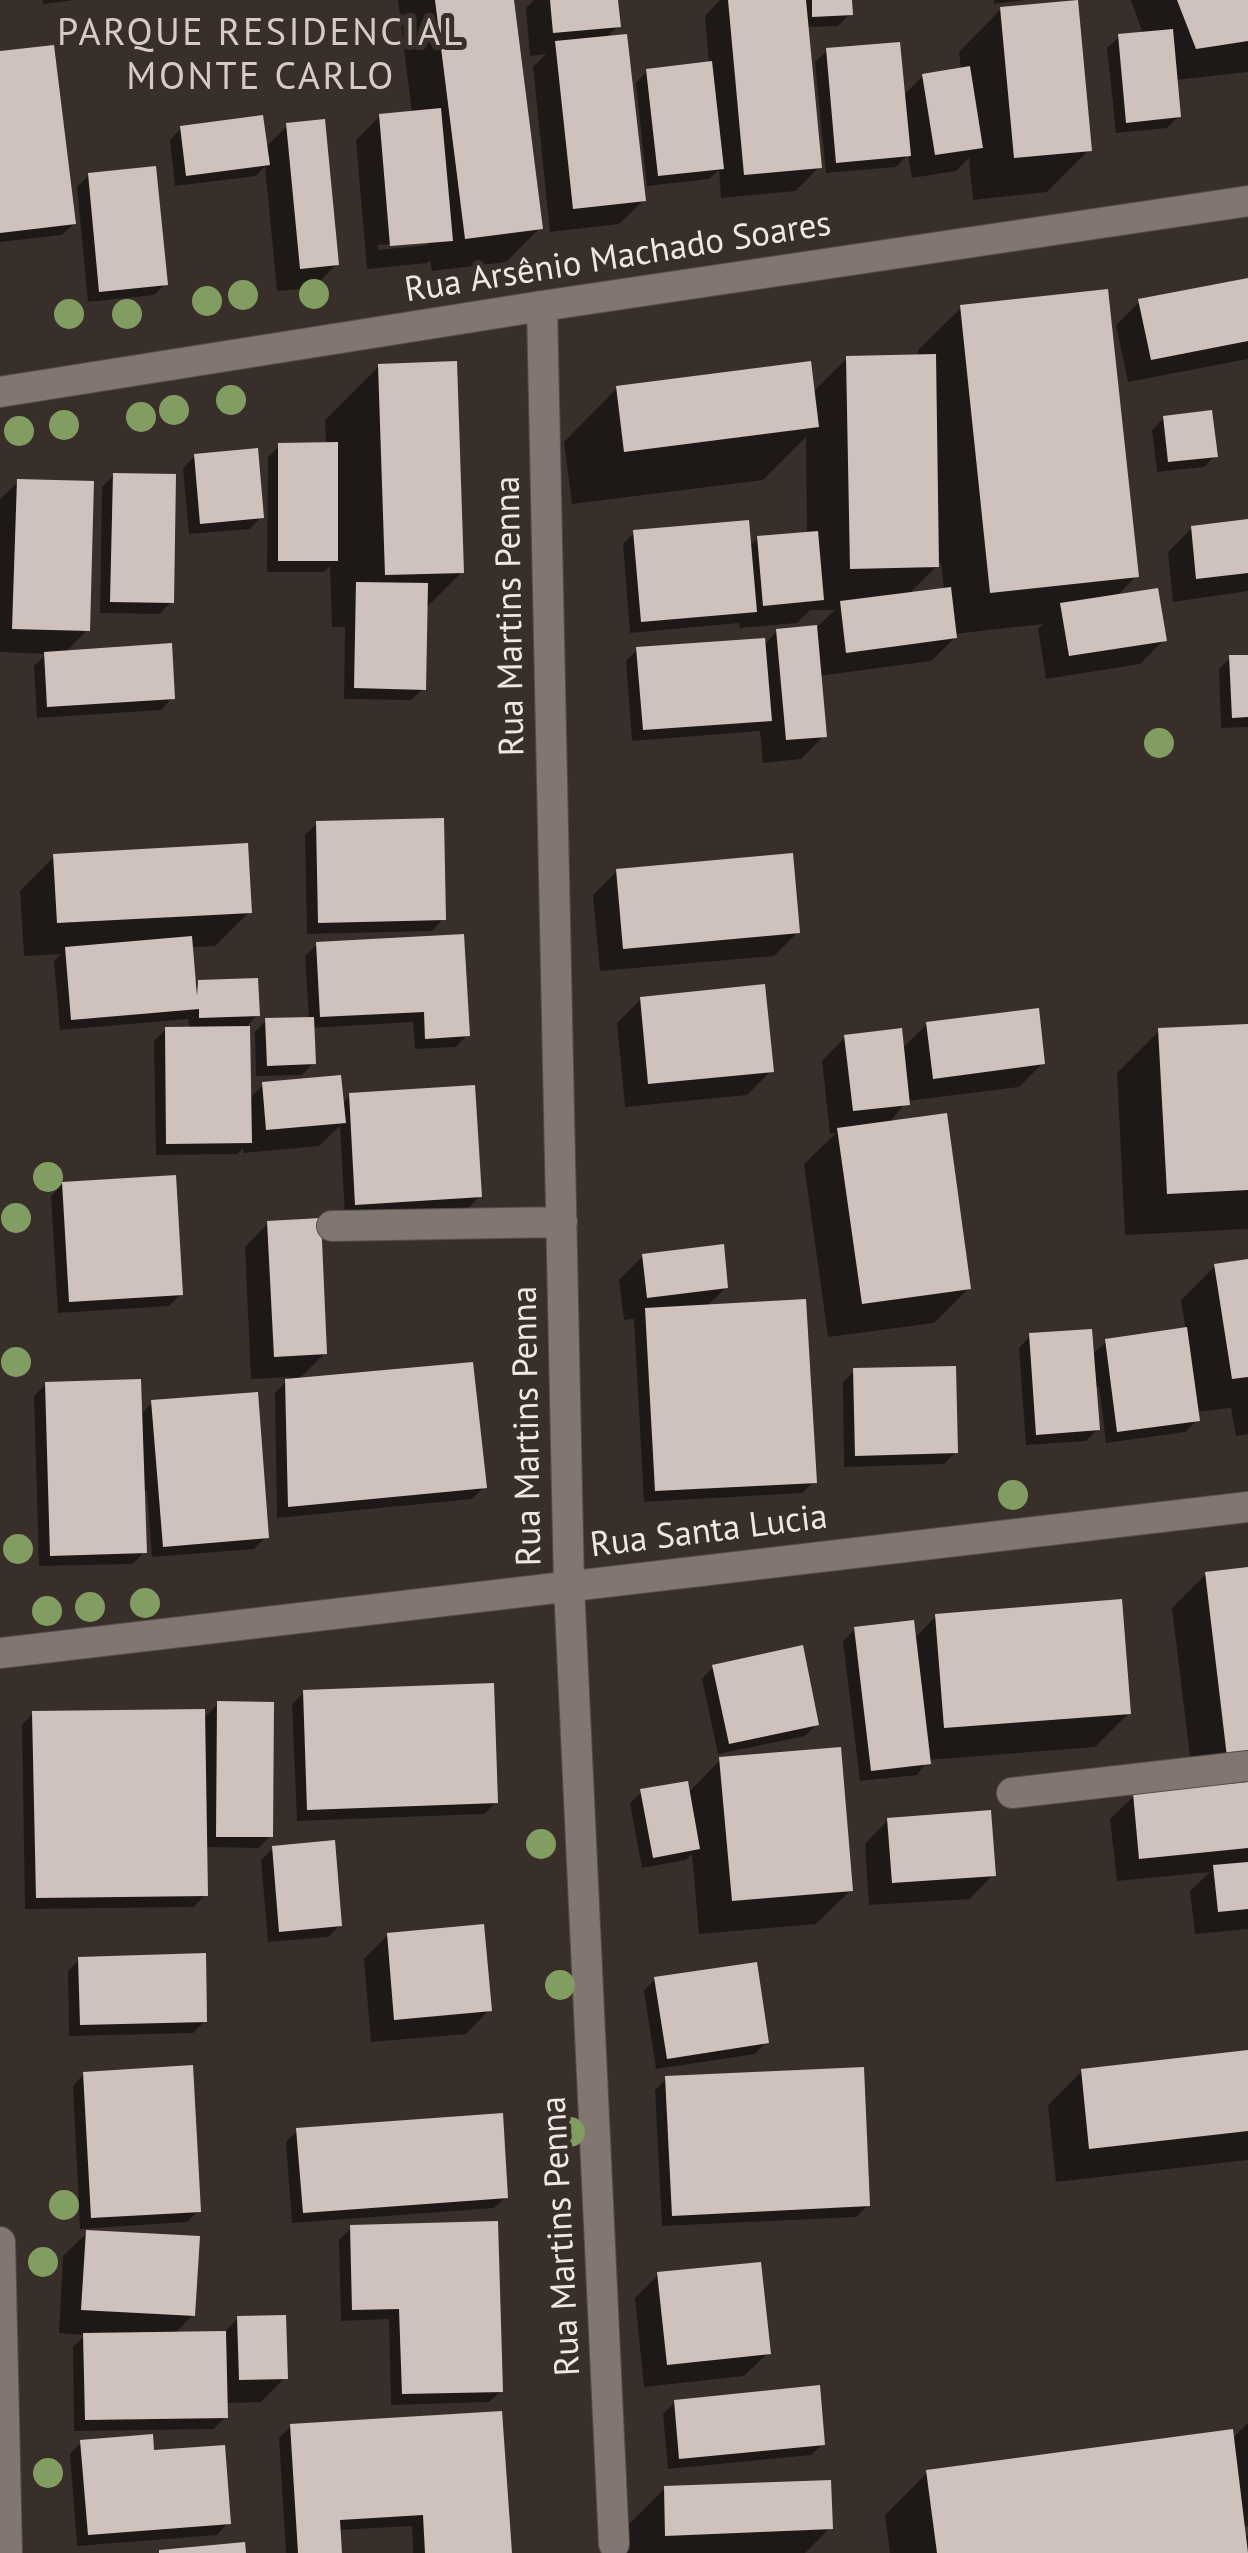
<!DOCTYPE html>
<meta charset="utf-8">
<style>
body{margin:0}
canvas{display:block;background:#392f2a}
</style>
<canvas width="1248" height="2553"></canvas>
<script>
const context = document.querySelector('canvas').getContext('2d');
context.lineJoin = 'round';
function fillPath(path, color) { context.fillStyle = color; context.fill(path, 'evenodd'); }
const toPath = rows => new Path2D(rows.map(r => 'M' + r).join(''));
function trace(path, color, width, dash) { context.strokeStyle = color; context.lineWidth = width; context.lineCap = dash ? 'butt' : 'round'; context.setLineDash(dash || []); context.stroke(path); }
function label(font, color, halo, rows, align = 'center') {
  context.font = font + ' "PT Sans",sans-serif'; context.lineWidth = 10; context.setLineDash([]); context.textBaseline = 'middle'; context.strokeStyle = halo; context.fillStyle = color; for (const [text, x, y, turn = 0] of rows) {
    context.save(); context.translate(x, y); context.rotate((+turn || 0) * Math.PI / 180); context.textAlign = isNaN(turn) ? turn : align; if (halo) context.strokeText(text, 0, 0); context.fillText(text, 0, 0); context.restore();
  }
}
const shadow = toPath([
 [43,0,75,0,43,4],
 [398,0,511,0,540,228,506,262,432,271,430,260,427,263,367,269,356,140,380,116,412,113],
 [428,240,428,245,378,250,378,245],
 [534,0,616,0,618,26,606,38,643,201,619,224,550,232,533,67,546,54,530,56,526,8],
 [720,0,850,0,850,14,838,26,806,27,819,167,796,191,721,198,719,170,709,179,647,186,636,83,647,71,709,64,705,16],
 [994,0,1026,0,994,4],
 [1131,0,1248,0,1248,72,1175,80,1179,116,1167,128,1116,133,1107,48,1119,37,1143,34],
 [1001,9,1089,150,1047,192,973,200,969,158,956,171,912,178,908,155,896,167,826,173,815,62,827,51,902,97,923,76,961,70,959,52],
 [0,54,74,224,62,235,0,242],
 [287,126,337,264,313,288,277,291,265,166,256,176,175,186,170,140,181,128,265,148],
 [89,175,165,284,154,295,88,302,77,187],
 [1248,280,1248,359,1128,382,1116,325,1140,301],
 [961,308,1136,576,1116,597,1164,640,1140,664,1046,679,1038,629,1043,624,954,634,955,638,931,661,819,676,824,736,801,759,763,763,760,731,632,741,626,661,637,650,764,645,777,631,816,628,835,610,810,610,797,623,740,628,739,623,630,633,623,544,634,533,749,547,758,539,807,534,806,437,763,480,572,504,564,442,617,388,812,393,847,358,919,357,918,350],
 [941,562,944,590,908,595],
 [379,366,462,572,425,609,423,689,411,700,344,699,345,627,332,627,330,566,324,572,267,572,268,457,279,446,326,445,325,420],
 [1164,418,1215,456,1204,467,1157,472,1152,430],
 [195,456,261,517,250,529,189,534,183,468],
 [114,475,171,602,160,614,100,613,102,487],
 [18,482,87,630,65,653,172,698,161,710,37,718,34,666,46,654,0,652,0,499],
 [1248,522,1248,591,1173,602,1168,552,1192,528],
 [1248,657,1248,727,1221,728,1219,669,1230,658],
 [317,824,443,919,432,931,307,934,305,835],
 [54,857,249,912,215,946,191,947,194,982,256,981,257,1015,248,1025,249,1099,263,1085,342,1104,350,1095,480,1196,468,1208,345,1216,340,1126,319,1146,243,1153,243,1148,237,1154,156,1155,154,1041,166,1029,189,1029,188,1019,60,1030,54,961,61,954,24,956,20,891],
 [617,871,798,932,774,956,600,971,593,895],
 [317,944,467,1035,456,1047,415,1049,413,1022,312,1028,313,1063,302,1075,256,1076,255,1032,266,1021,309,1020,305,956],
 [641,999,771,1071,747,1095,625,1107,617,1023],
 [927,1024,1043,1063,1019,1087,907,1101,889,1123,968,1289,934,1323,828,1337,804,1164,836,1133,830,1134,822,1061,845,1037,901,1050],
 [1248,1026,1248,1229,1125,1235,1117,1073,1159,1031],
 [63,1184,181,1294,169,1306,58,1313,51,1196],
 [268,1223,325,1353,298,1380,484,1487,472,1499,277,1518,275,1393,290,1377,251,1379,245,1247],
 [643,1256,726,1288,706,1307,814,1482,802,1493,644,1502,634,1319,624,1320,619,1280],
 [1248,1262,1248,1434,1236,1436,1231,1408,1196,1412,1197,1420,1185,1432,1106,1443,1099,1387,1094,1387,1098,1429,1086,1441,1026,1445,1019,1348,1030,1336,1092,1355,1106,1342,1186,1330,1181,1300,1215,1266],
 [854,1371,956,1452,944,1464,844,1467,843,1382],
 [46,1384,140,1415,152,1403,266,1537,254,1549,152,1557,147,1491,142,1491,144,1552,133,1564,39,1566,34,1396],
 [1248,1569,1248,1929,1195,1934,1190,1891,1210,1872,1117,1881,1110,1819,1134,1796,1194,1790,1172,1608,1206,1574],
 [936,1616,1129,1713,1095,1747,928,1760,917,1775,860,1781,843,1641,855,1629,914,1639],
 [713,1667,817,1724,805,1736,718,1754,702,1679],
 [304,1693,496,1802,484,1814,297,1821,292,1704],
 [218,1704,270,1836,259,1848,205,1847,205,1895,194,1907,25,1909,22,1725,33,1713,203,1719],
 [720,1760,851,1890,816,1924,699,1934,692,1854,686,1860,642,1868,630,1803,642,1792,688,1793],
 [888,1820,993,1875,970,1899,869,1905,865,1844],
 [273,1848,340,1925,328,1937,268,1942,261,1860],
 [388,1935,489,2010,466,2034,371,2042,364,1959],
 [80,1959,205,2021,193,2033,69,2036,68,1971],
 [655,1979,766,2042,755,2054,656,2069,644,1991],
 [1248,2052,1248,2160,1056,2182,1048,2105,1082,2071],
 [84,2074,198,2211,187,2222,80,2229,73,2086],
 [667,2078,868,2205,856,2217,662,2226,655,2090],
 [298,2130,506,2197,494,2208,292,2223,286,2142],
 [351,2228,501,2391,489,2402,391,2405,389,2319,341,2321,339,2240],
 [87,2233,193,2315,174,2334,224,2333,238,2318,285,2378,261,2402,225,2403,225,2417,214,2429,74,2431,73,2347,85,2335,59,2333,63,2256],
 [658,2275,768,2353,744,2376,644,2387,635,2298],
 [675,2402,823,2444,811,2455,668,2469,663,2414],
 [1248,2423,1248,2526,1244,2526,1246,2537,1248,2535,1248,2553,890,2553,885,2515,927,2473,1232,2439],
 [291,2426,509,2553,413,2553,412,2526,338,2530,339,2553,286,2553,279,2438],
 [81,2442,228,2523,217,2535,77,2546,70,2454],
 [665,2488,830,2528,805,2553,623,2553,622,2531]
]);
const building = toPath([
 [435,0,514,0,543,229,465,239],
 [550,0,618,0,621,27,553,33],
 [728,0,806,0,822,168,744,175],
 [812,0,852,0,853,15,812,17],
 [1078,0,1092,151,1014,158,1000,7],
 [1177,0,1248,0,1248,41,1196,49],
 [1173,29,1181,117,1126,123,1118,34],
 [627,34,646,201,573,209,555,41],
 [900,42,911,156,836,163,826,48],
 [54,45,76,224,0,233,0,51],
 [712,61,724,169,658,176,646,69],
 [970,66,983,148,935,155,922,74],
 [441,108,453,241,390,246,379,114],
 [263,115,270,165,186,176,180,126],
 [325,119,339,265,300,269,286,123],
 [156,166,168,285,99,292,88,173],
 [1248,278,1248,341,1151,360,1138,299],
 [1108,289,1139,577,990,593,960,305],
 [936,354,939,567,850,569,846,356],
 [457,361,464,573,385,575,378,364],
 [811,361,819,427,624,452,616,386],
 [1212,410,1218,457,1168,462,1163,416],
 [338,442,338,561,278,561,278,443],
 [258,448,264,518,200,524,194,454],
 [113,473,176,474,174,603,110,602],
 [17,479,94,481,90,631,12,629],
 [1248,519,1248,573,1196,579,1191,526],
 [749,520,757,612,641,622,633,530],
 [818,531,824,600,763,606,757,536],
 [356,582,428,583,426,690,354,688],
 [951,587,957,638,846,653,840,601],
 [1158,588,1167,641,1069,656,1060,603],
 [817,625,827,737,786,740,776,629],
 [765,638,772,721,643,730,636,647],
 [172,643,175,699,47,707,44,652],
 [1229,655,1248,655,1248,717,1232,718],
 [444,818,446,920,318,923,316,821],
 [248,843,252,913,57,923,53,854],
 [793,853,800,933,623,949,616,869],
 [464,934,470,1036,425,1039,424,1012,320,1017,316,942],
 [192,936,197,996,198,980,258,978,260,1016,199,1018,199,1009,71,1020,65,947],
 [765,984,774,1072,648,1084,640,997],
 [1039,1008,1045,1064,933,1079,926,1022],
 [314,1017,316,1064,267,1066,265,1018],
 [1248,1024,1248,1190,1167,1194,1158,1028],
 [250,1026,252,1143,166,1144,165,1027],
 [902,1028,910,1105,853,1111,844,1035],
 [341,1075,346,1123,266,1130,262,1082],
 [475,1085,482,1197,355,1205,349,1093],
 [947,1113,971,1289,862,1304,837,1128],
 [176,1175,183,1295,69,1302,62,1182],
 [321,1218,327,1354,274,1357,267,1221],
 [724,1244,728,1288,647,1298,642,1254],
 [1248,1259,1248,1377,1232,1379,1214,1264],
 [806,1299,817,1483,655,1491,645,1308],
 [1187,1327,1200,1421,1117,1432,1105,1339],
 [1092,1329,1100,1430,1036,1435,1029,1333],
 [473,1362,487,1488,288,1507,285,1379],
 [956,1366,958,1453,855,1456,853,1368],
 [141,1379,147,1553,50,1556,45,1382],
 [258,1392,269,1538,163,1547,151,1400],
 [1248,1567,1248,1755,1227,1757,1205,1572],
 [1122,1599,1131,1714,944,1728,935,1614],
 [914,1620,931,1764,871,1771,854,1627],
 [803,1645,819,1725,729,1744,712,1665],
 [494,1683,498,1803,307,1810,303,1690],
 [217,1701,274,1702,273,1837,216,1837],
 [205,1709,208,1896,36,1898,32,1711],
 [841,1747,853,1891,732,1901,719,1757],
 [688,1781,700,1849,653,1858,640,1789],
 [1248,1782,1248,1848,1139,1859,1133,1793],
 [991,1810,996,1876,892,1883,887,1818],
 [335,1840,342,1926,279,1932,272,1846],
 [1248,1862,1248,1909,1218,1912,1213,1865],
 [484,1924,492,2011,394,2020,387,1933],
 [206,1953,207,2022,80,2025,78,1957],
 [757,1962,769,2043,667,2059,654,1977],
 [1248,2050,1248,2131,1089,2149,1081,2069],
 [193,2065,201,2212,91,2218,83,2072],
 [864,2067,870,2206,672,2216,665,2076],
 [503,2113,508,2198,303,2213,296,2128],
 [498,2221,503,2392,402,2394,399,2309,352,2310,350,2225],
 [86,2230,200,2236,195,2316,81,2310],
 [761,2262,771,2354,667,2365,657,2272],
 [286,2315,288,2379,239,2380,237,2316],
 [226,2331,228,2418,85,2420,83,2333],
 [820,2385,825,2445,679,2459,674,2400],
 [502,2411,512,2553,425,2553,423,2515,340,2520,342,2553,298,2553,290,2424],
 [1233,2429,1248,2553,937,2553,926,2470],
 [153,2434,154,2450,225,2445,231,2524,88,2535,80,2440],
 [831,2480,833,2529,665,2536,664,2486],
 [245,2542,246,2553,159,2553,159,2550]
]);
const minor = toPath([
 [542,306,569,1586,614,2544],
 [0,392,542,306,1248,201],
 [332,1226,562,1222],
 [0,1653,1248,1507],
 [1012,1793,1248,1766],
 [0,2242,7,2553]
]);
const trees = [
 [314,294],
 [243,295],
 [207,301],
 [69,314],
 [127,314],
 [231,400],
 [174,410],
 [141,417],
 [64,425],
 [19,431],
 [1159,743],
 [48,1177],
 [16,1218],
 [16,1362],
 [1013,1495],
 [18,1549],
 [145,1603],
 [90,1607],
 [47,1611],
 [541,1844],
 [560,1985],
 [570,2132],
 [64,2205],
 [43,2262],
 [48,2473]
];
const streetNames = [
 ["Rua Arsênio Machado Soares",618,258,-9],
 ["Rua Martins Penna",511,616,-91],
 ["Rua Martins Penna",528,1426,-91],
 ["Rua Santa Lucia",709,1532,-7],
 ["Rua Martins Penna",562,2236,-93]
];
const neighbourhoodNames = [
 ["PARQUE RESIDENCIAL",261,34],
 ["MONTE CARLO",261,78]
];
fillPath(shadow, '#0007');
fillPath(building, '#cfc2bc');
trace(minor, '#564d49', 32);
trace(minor, '#817670', 30);
context.fillStyle = '#829d61';
for (const [x, y] of trees) { context.beginPath(); context.arc(x, y, 15, 0, 2 * Math.PI); context.fill(); }
label('35px', '#eee7e4', '#392f2a', streetNames);
context.letterSpacing = '2.5px';
label('38px', '#d8cac5', '#392f2a', neighbourhoodNames);
context.letterSpacing = '0px';
</script>
